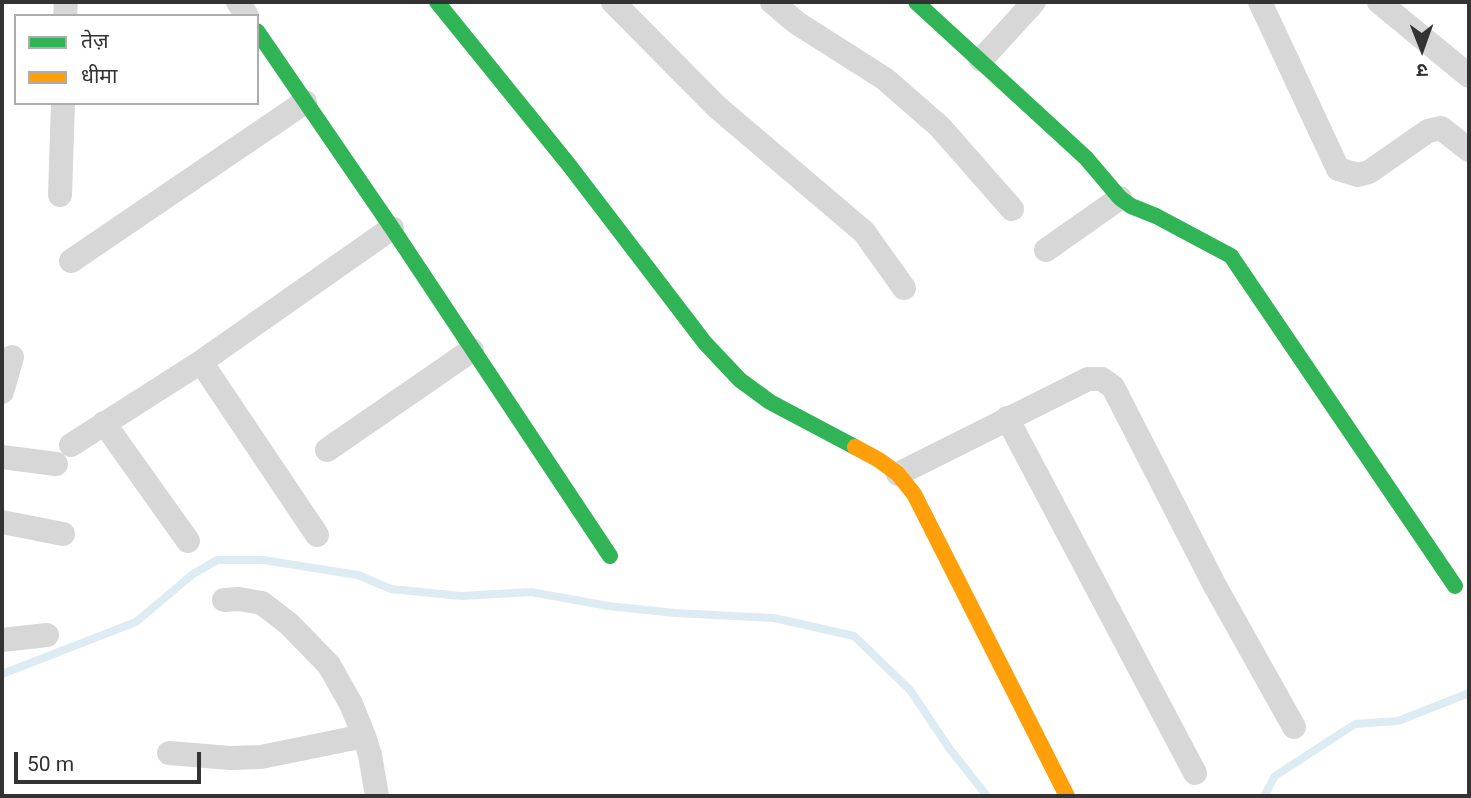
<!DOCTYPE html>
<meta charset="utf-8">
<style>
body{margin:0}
#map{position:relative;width:1471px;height:798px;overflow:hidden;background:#fff;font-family:Roboto,"Noto Sans Devanagari",sans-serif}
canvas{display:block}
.frame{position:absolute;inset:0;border:4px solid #333;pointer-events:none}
.legend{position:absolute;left:14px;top:14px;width:245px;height:91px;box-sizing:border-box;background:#fff;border:2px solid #adadad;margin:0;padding:9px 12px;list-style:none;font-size:21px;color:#333}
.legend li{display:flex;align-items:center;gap:14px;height:35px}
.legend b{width:35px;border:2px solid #adadad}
.north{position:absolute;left:1387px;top:14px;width:70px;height:70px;-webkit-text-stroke:5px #fff;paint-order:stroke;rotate:179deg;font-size:19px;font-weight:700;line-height:28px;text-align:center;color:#333}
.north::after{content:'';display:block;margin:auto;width:24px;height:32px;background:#333;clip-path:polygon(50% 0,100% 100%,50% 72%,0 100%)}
.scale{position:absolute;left:14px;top:752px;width:187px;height:32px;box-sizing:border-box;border:4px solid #333;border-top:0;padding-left:9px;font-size:21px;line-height:24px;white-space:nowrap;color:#333;-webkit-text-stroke:5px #fff;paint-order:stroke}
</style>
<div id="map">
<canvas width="1471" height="798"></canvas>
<div class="frame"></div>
<ul class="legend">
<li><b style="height:9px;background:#30b455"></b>तेज़</li>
<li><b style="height:9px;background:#ff9f0a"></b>धीमा</li>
</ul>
<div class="north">उ</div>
<div class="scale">50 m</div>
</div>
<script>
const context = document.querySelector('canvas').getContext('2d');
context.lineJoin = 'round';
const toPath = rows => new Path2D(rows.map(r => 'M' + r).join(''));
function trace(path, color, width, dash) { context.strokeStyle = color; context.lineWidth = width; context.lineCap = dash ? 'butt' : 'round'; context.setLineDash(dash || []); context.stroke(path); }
const stream = toPath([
 [2,674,136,622,193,574,217,560,263,560,358,575,391,589,461,596,531,592,608,606,675,613,774,618,854,636,910,690,949,748,987,796],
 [1264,796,1275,776,1355,724,1398,721,1469,693]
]);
const street = toPath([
 [238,2,247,16],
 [613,2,717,107,864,232,904,288],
 [772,2,797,23,885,79,940,127,1012,209],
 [1260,2,1338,169,1358,175,1369,172,1428,131,1441,128,1469,150],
 [1379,2,1469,76],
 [65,16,66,2],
 [981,60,1034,2],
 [60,195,63,103],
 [1046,250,1120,198],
 [71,261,305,102],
 [201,362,317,535],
 [2,392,12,357],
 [1007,418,1195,773],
 [104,423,188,541],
 [71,445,201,362,392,228],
 [327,450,472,350],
 [2,457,56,464],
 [898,474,1088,379,1102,379,1113,387,1214,584,1294,727],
 [2,522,63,534],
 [224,600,239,599,262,603,289,624,329,665,351,704,364,736,370,755,377,796],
 [2,640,47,635],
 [169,753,230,758,261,757,364,736]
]);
const fast = toPath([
 [437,2,569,165,705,343,740,380,770,402,855,447],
 [916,2,1086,158,1120,198,1131,206,1156,216,1231,256,1455,586],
 [257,31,392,228,610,556]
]);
const slow = toPath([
 [855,447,879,460,898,474,914,494,1067,796]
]);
trace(stream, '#ddebf3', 8);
trace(street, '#d7d7d7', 24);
trace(fast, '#30b455', 16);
trace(slow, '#ff9f0a', 16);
</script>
